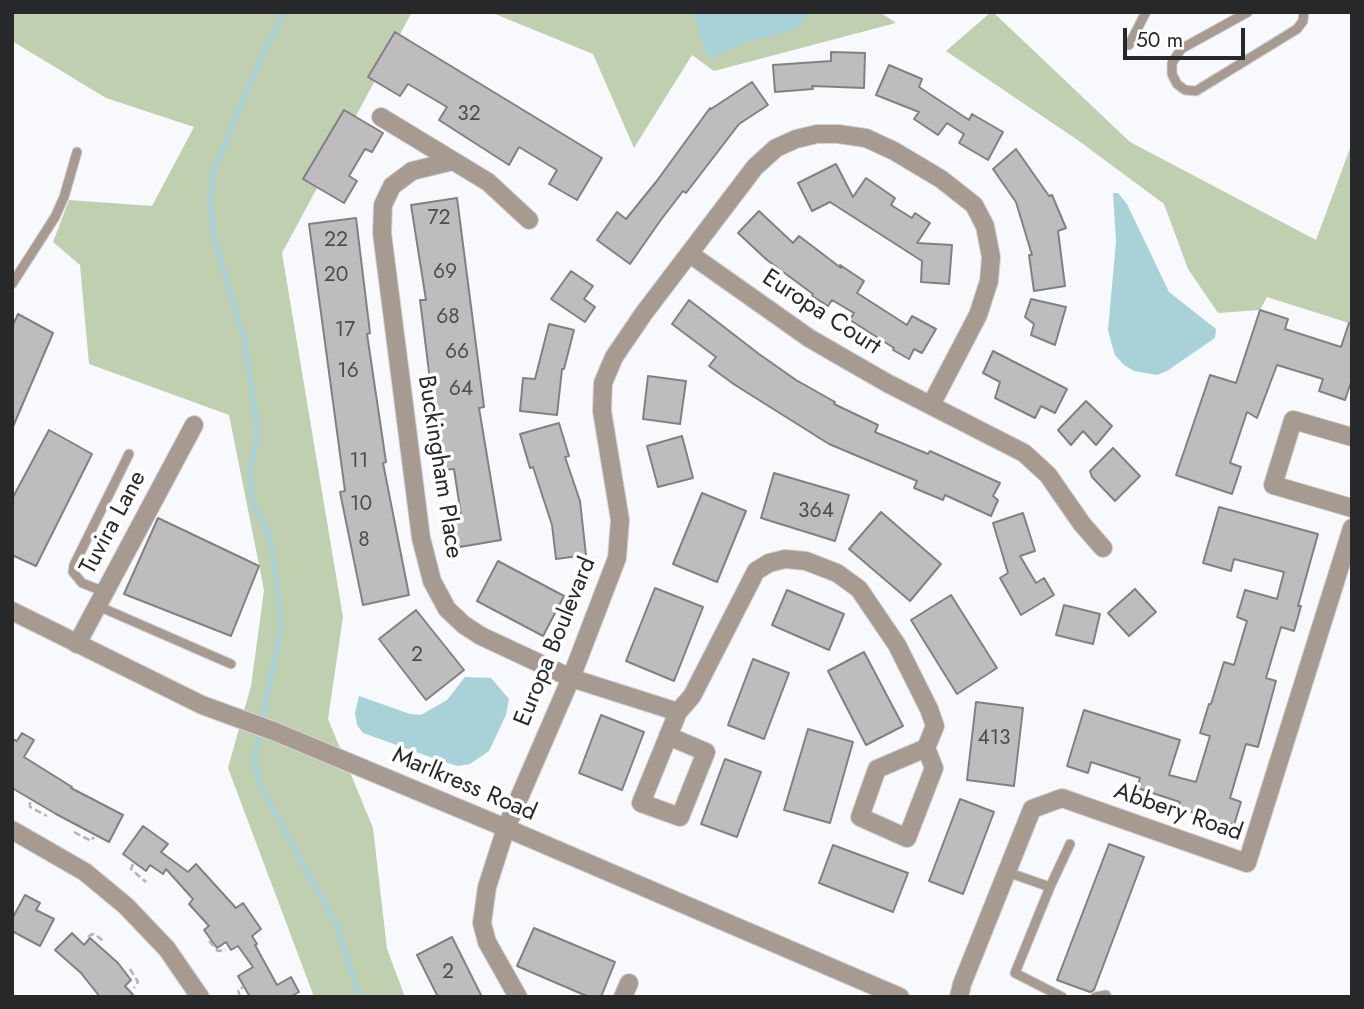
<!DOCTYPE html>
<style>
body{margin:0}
#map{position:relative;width:1364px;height:1009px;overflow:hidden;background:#f8f9fc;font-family:Jost,sans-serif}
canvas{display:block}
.frame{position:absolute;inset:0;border:14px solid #272829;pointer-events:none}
.scale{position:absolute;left:1123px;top:28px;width:122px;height:32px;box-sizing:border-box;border:4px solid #272829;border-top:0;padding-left:9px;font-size:21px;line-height:24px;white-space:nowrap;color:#272829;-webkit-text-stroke:5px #fff;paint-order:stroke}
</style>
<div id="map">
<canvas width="1364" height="1009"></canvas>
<div class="frame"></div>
<div class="scale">50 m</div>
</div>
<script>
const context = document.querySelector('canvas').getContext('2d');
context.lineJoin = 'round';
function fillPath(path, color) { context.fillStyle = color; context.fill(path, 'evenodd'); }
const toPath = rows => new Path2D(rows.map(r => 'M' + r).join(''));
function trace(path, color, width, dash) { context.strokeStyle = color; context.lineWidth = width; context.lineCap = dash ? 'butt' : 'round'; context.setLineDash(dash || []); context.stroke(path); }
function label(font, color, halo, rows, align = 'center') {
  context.font = font + ' Jost,sans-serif'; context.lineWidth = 7; context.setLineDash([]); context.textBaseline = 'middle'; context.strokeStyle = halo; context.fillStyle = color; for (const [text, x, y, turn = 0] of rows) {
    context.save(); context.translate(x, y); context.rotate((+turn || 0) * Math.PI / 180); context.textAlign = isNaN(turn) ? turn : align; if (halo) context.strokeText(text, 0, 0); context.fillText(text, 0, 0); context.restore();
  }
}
const forest = toPath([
 [12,12,412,12,282,253,343,617,328,719,373,828,387,949,405,997,314,997,228,768,251,686,264,590,229,415,89,364,80,265,53,242,69,200,152,206,194,127,106,98,12,41],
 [490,12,880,12,896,23,714,71,692,55,634,148,593,54],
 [991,12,993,12,1130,142,1316,240,1352,143,1352,324,1267,297,1260,310,1218,313,1188,269,1164,204,1079,141,946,51]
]);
const water = toPath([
 [694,12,807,12,801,25,787,33,745,42,711,59,705,52],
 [1113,193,1118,193,1127,204,1169,292,1216,329,1215,338,1167,371,1157,375,1134,371,1124,365,1115,355,1111,342,1108,330,1116,241],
 [465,677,491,678,509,699,506,715,489,751,470,764,458,766,444,762,363,733,357,725,355,713,359,696,410,714,421,715,447,700]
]);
const stream = toPath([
 [284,12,260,60,215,167,210,199,212,219,216,245,244,338,257,424,257,441,249,470,252,494,253,504,270,536,279,600,281,624,279,638,254,761,260,785,337,926,359,997]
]);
const building = toPath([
 [395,32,602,158,577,200,549,184,557,170,519,147,509,165,439,120,447,107,408,84,400,96,368,77,395,32],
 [831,52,865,53,864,88,812,86,813,89,775,92,773,65,831,61,831,52],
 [889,65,922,79,919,87,969,120,972,114,1003,132,988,160,959,143,964,134,947,123,938,135,914,119,919,112,876,95,889,65],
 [752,82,768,105,739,124,686,193,683,191,660,221,630,264,597,240,617,212,626,219,656,182,710,108,711,109,752,82],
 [344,110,383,133,372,152,365,149,349,176,357,181,344,203,303,179,344,110],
 [1016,149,1049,196,1052,195,1066,228,1058,231,1065,286,1034,291,1029,255,1032,255,1016,202,993,169,1016,149],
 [836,164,853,197,866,178,895,198,891,205,912,218,915,213,930,223,917,243,952,245,949,284,921,282,922,261,830,202,812,211,798,183,836,164],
 [457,198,484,407,479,408,501,540,454,548,449,517,461,515,454,469,443,470,437,436,420,300,426,300,411,205,457,198],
 [759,211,793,243,799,236,841,268,840,265,864,281,857,293,907,325,912,316,936,329,922,353,914,349,909,359,893,350,894,348,850,320,854,313,832,300,828,306,812,296,813,294,767,260,738,233,759,211],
 [356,218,370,333,367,334,386,462,383,463,409,595,363,605,340,492,345,491,309,224,356,218],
 [571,271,593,286,584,299,595,307,585,322,551,299,571,271],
 [1031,299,1066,307,1055,345,1031,335,1034,324,1025,317,1031,299],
 [689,300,759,354,796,380,835,402,834,404,878,425,875,432,928,454,930,451,1000,483,993,496,998,500,991,516,945,495,943,500,914,488,917,481,829,444,735,385,709,366,716,357,672,324,689,300],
 [1260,310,1288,319,1285,329,1341,347,1349,323,1352,324,1352,379,1345,400,1319,391,1323,379,1277,365,1257,418,1247,412,1230,463,1241,467,1232,494,1176,475,1210,375,1236,383,1260,310],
 [18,314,53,333,12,429,12,327,18,314],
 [549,324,574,330,564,369,562,369,557,415,520,411,523,378,535,379,549,324],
 [993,351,1067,389,1055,413,1041,406,1035,418,995,398,1000,382,983,373,993,351],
 [648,376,686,381,680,424,643,419,648,376],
 [1086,401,1112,426,1096,445,1083,431,1071,445,1058,430,1086,401],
 [559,423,569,456,565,457,580,501,586,555,556,559,552,525,533,467,530,468,520,434,559,423],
 [49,430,92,454,36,566,12,555,12,499,49,430],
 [682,436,693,478,658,487,647,446,682,436],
 [1113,448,1140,476,1115,501,1092,477,1090,471,1113,448],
 [774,473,849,495,835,541,761,518,774,473],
 [702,493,746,511,717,582,673,564,702,493],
 [1219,507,1318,534,1298,606,1301,606,1294,631,1281,627,1266,678,1276,681,1258,747,1246,744,1230,798,1241,802,1234,825,1178,808,1180,802,1137,788,1140,778,1091,762,1088,773,1067,766,1084,710,1180,740,1169,775,1196,782,1210,736,1200,733,1209,704,1211,704,1224,662,1234,665,1247,621,1237,617,1245,590,1277,599,1284,572,1234,559,1231,571,1203,563,1219,507],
 [881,512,941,564,910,601,849,549,881,512],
 [1023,513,1035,551,1020,556,1036,583,1044,578,1054,595,1021,615,1000,578,1008,573,993,523,1023,513],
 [158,518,259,566,231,636,124,594,158,518],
 [498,561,564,596,543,636,477,601,498,561],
 [655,588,703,607,674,681,626,661,655,588],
 [1135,589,1156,612,1129,636,1108,613,1135,589],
 [787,590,844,614,829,650,772,625,787,590],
 [951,595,997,668,957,694,911,620,951,595],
 [1064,605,1100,614,1093,644,1056,635,1064,605],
 [416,610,464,670,426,700,379,639,416,610],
 [864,652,903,726,866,745,828,671,864,652],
 [753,659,789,673,764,739,728,725,753,659],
 [976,702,1023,708,1014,786,967,780,976,702],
 [601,715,644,732,622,790,579,773,601,715],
 [808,729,853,742,830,823,784,810,808,729],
 [22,733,34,740,24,757,72,787,71,788,123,815,109,842,56,814,12,788,12,739,17,741,22,733],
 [725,759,761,772,737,837,701,824,725,759],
 [960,799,994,812,963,894,929,881,960,799],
 [143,826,168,844,161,852,188,872,196,864,236,908,243,903,261,929,252,936,257,944,255,945,277,985,291,977,299,992,290,997,250,997,238,976,253,967,238,946,231,950,226,942,217,948,204,930,209,926,189,904,193,899,166,869,163,874,150,865,146,871,123,854,143,826],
 [1109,844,1144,857,1094,990,1090,992,1057,980,1109,844],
 [833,845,908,873,893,912,819,883,833,845],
 [25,895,40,903,36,910,54,919,40,946,12,931,12,919,25,895],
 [534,928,615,962,601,997,589,997,517,966,534,928],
 [72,933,84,945,90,938,118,963,131,980,125,986,135,997,100,997,81,973,55,950,72,933],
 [452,937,482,997,438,997,417,955,452,937]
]);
const path = toPath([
 [30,802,30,807,47,816],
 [74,832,91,841,94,837],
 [133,864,131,869,146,882],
 [88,937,92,934,96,935,104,942],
 [209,941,218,951,226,950],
 [130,969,138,982,134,988],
 [240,997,238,990,243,987]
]);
const service = toPath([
 [1248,12,1181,49,1172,63,1172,74,1177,84,1185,90,1196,91,1297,29,1303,21,1304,12],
 [1129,45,1146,12],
 [12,284,55,217,64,197,77,152],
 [105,592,82,583,73,572,74,565,129,454],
 [98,606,231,664],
 [1007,872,1050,887,1015,973,1062,997],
 [1050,887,1070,844],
 [1095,997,1106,995]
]);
const minor = toPath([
 [381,117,488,182,529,220],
 [453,161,412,171,392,186,383,205,382,233,421,538,432,581,447,609,464,625,481,636,571,678,678,712,692,696,756,571,769,563,785,559,806,561,837,573,859,589,897,645,929,709,935,726,926,748,877,769,860,817,907,838,934,768,926,748],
 [690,254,809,338,887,383,1024,453,1048,475,1082,524,1103,548],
 [1352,437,1293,420,1273,485,1352,508],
 [77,644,194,425],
 [668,736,706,752,680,817,641,803,678,712],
 [12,830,85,872,126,906,167,949,200,997],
 [518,997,487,942,482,923,487,887,506,828,571,678,617,558,620,520,602,411,603,383,614,357,644,313,755,167,776,148,796,139,817,134,838,134,866,138,894,151,941,179,974,205,985,226,991,257,989,281,978,315,931,405],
 [623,997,629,983],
 [959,997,962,984,1032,809,1062,798,1247,863,1352,528]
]);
const tertiary = toPath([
 [12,611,202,705,276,732,506,828,900,997]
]);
const numberNames = [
 ["32",469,115],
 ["72",439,219],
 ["22",336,241],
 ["69",445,273],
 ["20",336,276],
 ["68",448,318],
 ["17",345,331],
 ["66",457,353],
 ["16",348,372],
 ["64",461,390],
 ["11",359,462],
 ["10",361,505],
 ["364",816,512],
 ["8",364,541],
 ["2",417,656],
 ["413",994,739],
 ["2",448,973]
];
const streetNames = [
 ["Europa Court",821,313,33],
 ["Buckingham Place",439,467,81],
 ["Tuvira Lane",114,523,-62],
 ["Europa Boulevard",556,642,-68],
 ["Marlkress Road",464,785,23],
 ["Abbery Road",1178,813,19]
];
fillPath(forest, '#c1cfb1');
fillPath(water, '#a9d1d8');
trace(stream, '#a9d1d8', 5);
fillPath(building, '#bebcbf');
trace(building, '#828082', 2);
trace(service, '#d2d3d6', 11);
trace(minor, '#d2d3d6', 20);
trace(tertiary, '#d2d3d6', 20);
trace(path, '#b3b4b6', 2.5, [7, 3.5]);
trace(service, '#a79b91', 9);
trace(minor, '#a79b91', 18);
trace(tertiary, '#a79b91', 18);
label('21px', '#4d4d4e', null, numberNames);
label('24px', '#272829', '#fff', streetNames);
</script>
